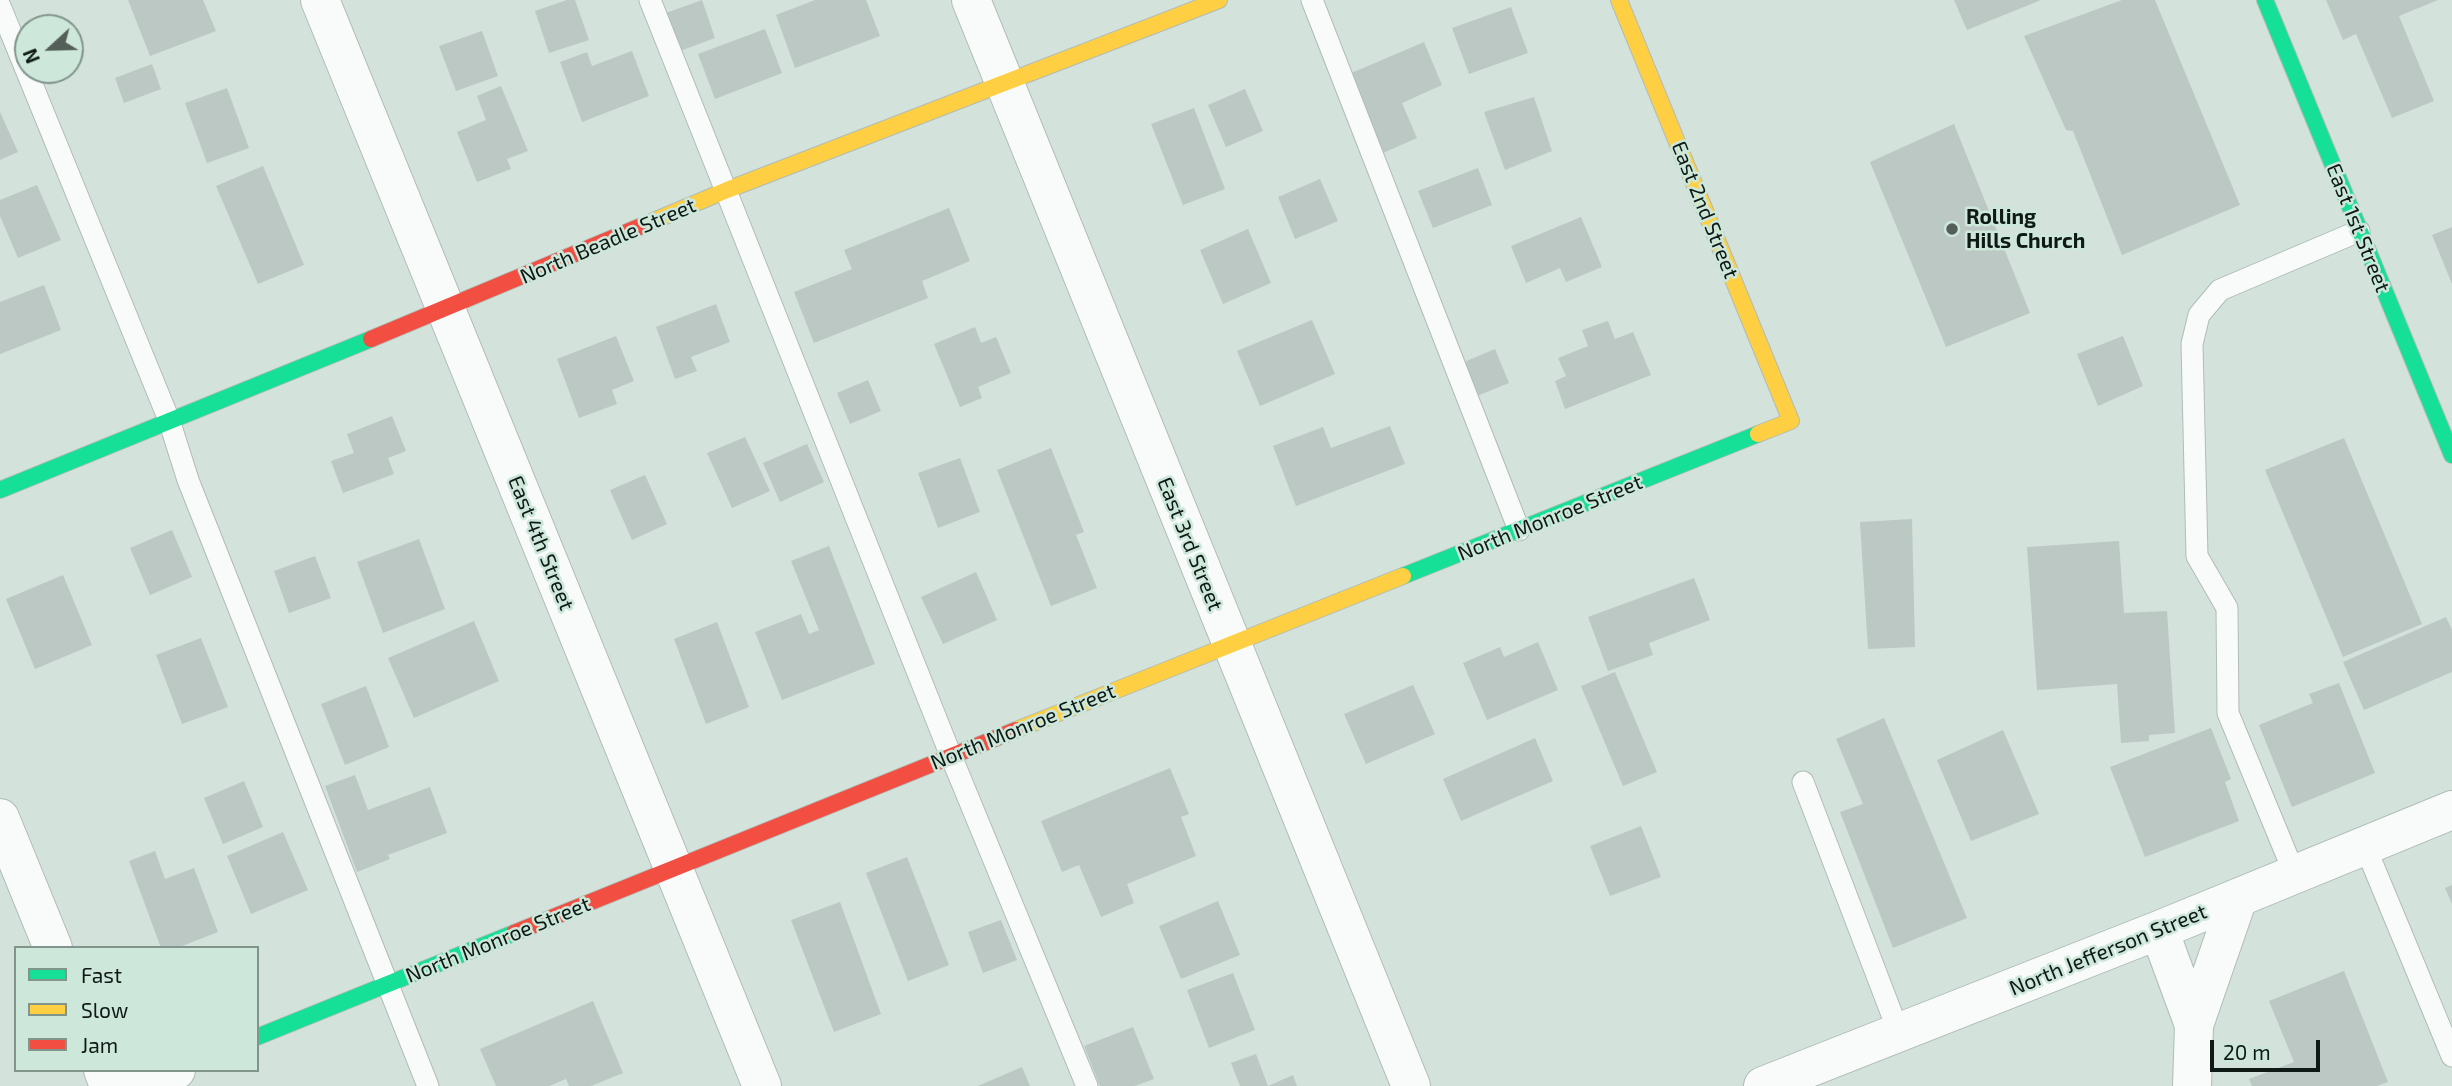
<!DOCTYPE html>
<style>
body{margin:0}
#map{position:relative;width:2452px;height:1086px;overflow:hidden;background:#d3e2db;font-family:"Exo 2",sans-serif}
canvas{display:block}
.legend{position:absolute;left:14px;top:946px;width:245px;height:126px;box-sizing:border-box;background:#cde8db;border:2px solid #81958c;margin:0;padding:9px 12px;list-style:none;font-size:21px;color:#0f1915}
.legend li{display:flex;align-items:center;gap:14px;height:35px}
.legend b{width:35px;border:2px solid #81958c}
.north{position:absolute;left:14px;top:14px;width:70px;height:70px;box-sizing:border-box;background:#cde8db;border:2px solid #81958c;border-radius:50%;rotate:248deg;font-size:19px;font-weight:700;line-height:28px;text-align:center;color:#0f1915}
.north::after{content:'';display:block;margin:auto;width:24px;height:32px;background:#545f5a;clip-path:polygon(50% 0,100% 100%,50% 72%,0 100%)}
.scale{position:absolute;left:2210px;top:1040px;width:110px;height:32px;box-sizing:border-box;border:4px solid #0f1915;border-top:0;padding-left:9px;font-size:21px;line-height:24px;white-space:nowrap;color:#0f1915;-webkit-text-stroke:5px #cde8db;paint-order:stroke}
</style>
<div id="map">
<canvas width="2452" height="1086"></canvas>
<ul class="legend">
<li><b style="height:9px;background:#16e098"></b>Fast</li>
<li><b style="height:9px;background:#ffcf43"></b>Slow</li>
<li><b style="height:9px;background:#f24e42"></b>Jam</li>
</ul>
<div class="north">N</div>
<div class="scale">20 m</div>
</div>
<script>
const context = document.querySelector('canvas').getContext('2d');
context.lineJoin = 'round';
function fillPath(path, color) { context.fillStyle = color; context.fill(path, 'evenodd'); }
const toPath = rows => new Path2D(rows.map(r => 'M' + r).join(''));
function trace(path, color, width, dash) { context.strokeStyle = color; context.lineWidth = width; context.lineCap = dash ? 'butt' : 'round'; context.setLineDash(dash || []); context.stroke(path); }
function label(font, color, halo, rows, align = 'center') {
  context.font = font + ' "Exo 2",sans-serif'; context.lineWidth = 5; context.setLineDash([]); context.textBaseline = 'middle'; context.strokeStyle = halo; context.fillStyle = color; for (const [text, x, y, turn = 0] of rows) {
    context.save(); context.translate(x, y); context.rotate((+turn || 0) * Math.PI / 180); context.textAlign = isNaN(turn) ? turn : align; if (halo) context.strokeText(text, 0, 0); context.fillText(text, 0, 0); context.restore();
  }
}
const building = toPath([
 [128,0,203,0,216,31,150,56],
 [567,0,575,0,589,40,549,53,535,11],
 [702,0,715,38,680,51,666,13],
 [815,0,866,0,880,36,795,68,776,15],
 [1954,0,2041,0,1967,30],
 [2122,0,2155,0,2240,205,2122,255,2073,131,2066,130,2024,36],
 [2326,0,2438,0,2399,16,2434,101,2392,118,2356,34,2343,40],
 [1511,7,1528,53,1469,74,1452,28],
 [765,29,782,73,715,99,698,54],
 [482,31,498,76,456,91,439,46],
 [1424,42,1442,85,1402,103,1417,138,1383,153,1349,74],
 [632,51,649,96,582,122,560,62,587,52,592,66],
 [152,64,161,89,124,103,115,78],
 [501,86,528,151,507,159,511,169,477,182,457,132,486,120,477,96],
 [227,88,249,148,207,163,185,103],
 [1245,89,1263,131,1226,147,1208,105],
 [1534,97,1552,151,1505,170,1484,112],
 [1194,108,1225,189,1183,205,1151,124],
 [0,112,18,152,0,160],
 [1954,124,2030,313,1946,347,1870,162],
 [263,166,304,265,258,284,216,186],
 [1478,168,1492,205,1433,228,1418,191],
 [1320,179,1338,221,1295,239,1278,197],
 [37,185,61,240,18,258,0,216,0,200],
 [949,208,970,261,922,281,928,298,814,343,794,292,852,269,844,250],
 [1581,217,1602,267,1566,282,1560,268,1526,283,1511,246],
 [2452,227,2452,284,2432,235],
 [1248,229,1271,283,1223,304,1200,250],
 [44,285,61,330,0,354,0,302],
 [716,304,730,342,691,357,697,371,675,379,656,327],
 [1312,320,1335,374,1260,406,1237,351],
 [1608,321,1615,339,1633,332,1651,375,1565,409,1555,381,1566,376,1558,358,1588,346,1582,330],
 [975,327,981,343,996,337,1011,373,978,387,982,398,960,407,934,344],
 [616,336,634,381,612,390,617,404,579,418,557,359],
 [2123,336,2143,386,2098,406,2077,354],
 [1495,349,1509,383,1477,396,1464,362],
 [868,380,881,411,850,424,837,393],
 [392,416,406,451,388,458,394,474,343,493,331,461,354,453,347,434],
 [1390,426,1405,464,1296,506,1273,446,1323,427,1331,448],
 [745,437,770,491,732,508,707,453],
 [2344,438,2422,624,2343,657,2265,470],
 [807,444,824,482,780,502,763,463],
 [1051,448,1084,532,1076,535,1097,588,1051,606,997,470],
 [960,458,980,512,938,528,918,473],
 [645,475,667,524,632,540,610,490],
 [1912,519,1915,647,1868,649,1860,522],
 [172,530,192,577,150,595,130,548],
 [419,539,445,609,383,633,357,562],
 [2119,541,2124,613,2167,611,2175,733,2149,735,2149,741,2121,743,2117,684,2037,690,2027,547],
 [829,546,875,664,782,700,755,632,801,614,809,634,819,630,791,561],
 [315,556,331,598,289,613,274,571],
 [976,572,997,620,943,644,921,597],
 [63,575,92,645,35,669,6,599],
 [1694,578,1710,620,1649,643,1653,655,1608,671,1588,617],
 [2446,617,2452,630,2452,672,2364,710,2343,662],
 [474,621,499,681,414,718,388,658],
 [717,622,749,707,706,724,674,639],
 [201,638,228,707,182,724,156,655],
 [1538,642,1558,690,1487,720,1463,663,1500,647,1504,657],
 [1615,672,1657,772,1623,786,1581,686],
 [2339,683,2375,773,2292,807,2259,725,2313,703,2309,694],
 [1413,685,1435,734,1366,764,1344,714],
 [366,686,389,747,345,765,321,704],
 [1884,718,1967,918,1893,948,1840,812,1863,804,1836,739],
 [2211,728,2231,779,2225,782,2239,821,2145,857,2110,767],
 [2003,730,2039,814,1971,841,1937,760],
 [1535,738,1553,781,1461,821,1443,779],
 [1170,768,1189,814,1181,817,1196,856,1127,884,1134,903,1101,917,1079,865,1062,872,1041,821],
 [355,775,368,810,430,787,447,833,388,855,390,859,357,872,325,786],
 [244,781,263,827,223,844,204,798],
 [1641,826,1661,877,1610,896,1590,846],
 [283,832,308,890,251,914,227,856],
 [155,851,165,879,194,868,218,932,177,948,161,948,129,861],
 [907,857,949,965,908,981,866,873],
 [2452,885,2452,904,2445,888],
 [1218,901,1240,955,1181,979,1159,926],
 [840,902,881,1014,834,1032,791,920],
 [1001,920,1017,960,983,973,968,932],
 [2344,971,2388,1082,2377,1086,2252,1086,2249,1079,2294,1062,2269,1001],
 [1233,973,1255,1030,1209,1048,1187,990],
 [593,1001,623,1073,591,1086,569,1086,566,1079,549,1086,496,1086,480,1049],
 [1133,1027,1154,1079,1135,1086,1100,1086,1084,1046],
 [1256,1054,1268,1086,1293,1075,1297,1086,1240,1086,1231,1063],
 [1022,1067,1030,1086,978,1086]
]);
const lane = toPath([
 [650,0,951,756,1087,1086],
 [1312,0,1519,530],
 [0,6,169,420,188,480,428,1086],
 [1803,782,1899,1033],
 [2365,846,2452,1056],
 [2295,875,2228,713,2227,608,2197,556,2192,344,2199,315,2220,290,2359,231]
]);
const street = toPath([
 [320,0,762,1086],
 [971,0,1411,1086],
 [0,818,53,948],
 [2159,930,2194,1025],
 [103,1070,109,1086],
 [137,1086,176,1070],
 [1763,1086,2159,930,2452,810],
 [2192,1086,2194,1025,2238,898]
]);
const fast = toPath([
 [2265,0,2452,455],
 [0,490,371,339],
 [1403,576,1758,434],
 [257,1037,514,933]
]);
const slow = toPath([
 [1619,0,1791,421,1758,434],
 [639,227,727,190,1219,0],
 [1016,730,1403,576]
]);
const jam = toPath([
 [371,339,639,227],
 [514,933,1016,730]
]);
const markers = [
 [1952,229,7,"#545f5a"]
];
const streetNames = [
 ["East 2nd Street",1705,210,68],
 ["East 1st Street",2358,228,68],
 ["North Beadle Street",608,241,-23],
 ["North Monroe Street",1550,518,-22],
 ["East 4th Street",541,543,68],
 ["East 3rd Street",1190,544,68],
 ["North Monroe Street",1023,727,-22],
 ["North Monroe Street",498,940,-22],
 ["North Jefferson Street",2108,950,-22]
];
const poiNames = [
 ["Rolling",1966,217],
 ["Hills Church",1966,241]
];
fillPath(building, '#bcc8c4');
trace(lane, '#b0bcb7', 23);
trace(street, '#b0bcb7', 40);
trace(fast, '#b0bcb7', 18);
trace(slow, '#b0bcb7', 18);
trace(jam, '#b0bcb7', 18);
trace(lane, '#f8fbfa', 21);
trace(street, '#f8fbfa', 38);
trace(fast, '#16e098', 16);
trace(slow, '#ffcf43', 16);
trace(jam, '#f24e42', 16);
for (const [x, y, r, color] of markers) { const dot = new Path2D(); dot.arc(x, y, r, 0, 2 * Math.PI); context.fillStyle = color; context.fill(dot); trace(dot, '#cde8db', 2.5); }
label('21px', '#0f1915', '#cde8db', streetNames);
label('bold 21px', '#0f1915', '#cde8db', poiNames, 'left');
</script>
